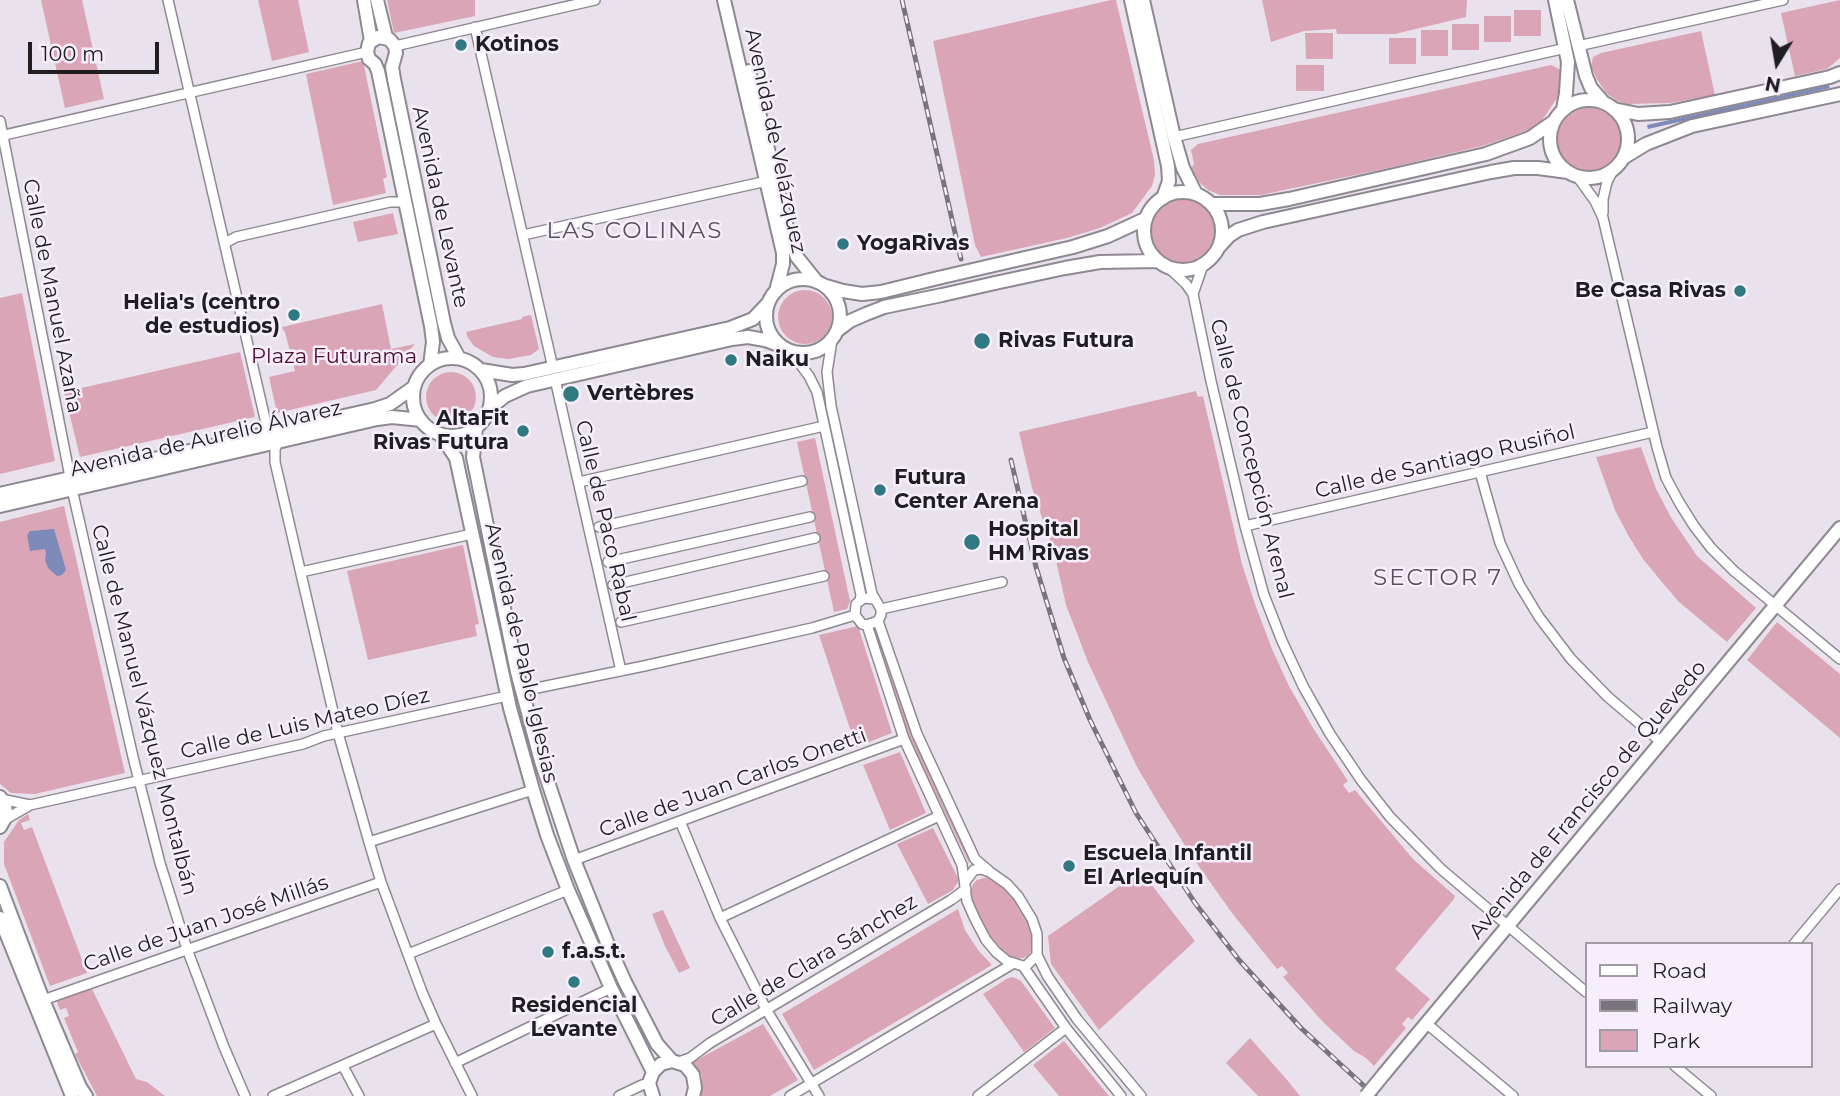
<!DOCTYPE html>
<meta charset="utf-8">
<style>
body{margin:0}
#map{position:relative;width:1840px;height:1096px;overflow:hidden;background:#e9e2ed;font-family:Montserrat,sans-serif}
canvas{display:block}
.legend{position:absolute;left:1585px;top:942px;width:228px;height:126px;box-sizing:border-box;background:#f6effb;border:2px solid #a19ba4;margin:0;padding:9px 12px;list-style:none;font-size:21px;color:#211e22}
.legend li{display:flex;align-items:center;gap:14px;height:35px}
.legend b{width:35px;border:2px solid #a19ba4}
.north{position:absolute;left:1742px;top:28px;width:70px;height:70px;-webkit-text-stroke:5px #f6effb;paint-order:stroke;rotate:191deg;font-size:19px;font-weight:700;line-height:28px;text-align:center;color:#211e22}
.north::after{content:'';display:block;margin:auto;width:24px;height:32px;background:#211e22;clip-path:polygon(50% 0,100% 100%,50% 72%,0 100%)}
.scale{position:absolute;left:28px;top:42px;width:131px;height:32px;box-sizing:border-box;border:4px solid #211e22;border-top:0;padding-left:9px;font-size:21px;line-height:24px;white-space:nowrap;color:#211e22;-webkit-text-stroke:5px #f6effb;paint-order:stroke}
</style>
<div id="map">
<canvas width="1840" height="1096"></canvas>
<ul class="legend">
<li><b style="height:9px;background:#fff"></b>Road</li>
<li><b style="height:9px;background:#79757c"></b>Railway</li>
<li><b style="height:19px;background:#dba5b8"></b>Park</li>
</ul>
<div class="north">N</div>
<div class="scale">100 m</div>
</div>
<script>
const context = document.querySelector('canvas').getContext('2d');
context.lineJoin = 'round';
function fillPath(path, color) { context.fillStyle = color; context.fill(path, 'evenodd'); }
const toPath = rows => new Path2D(rows.map(r => 'M' + r).join(''));
function trace(path, color, width, dash) { context.strokeStyle = color; context.lineWidth = width; context.lineCap = dash ? 'butt' : 'round'; context.setLineDash(dash || []); context.stroke(path); }
function label(font, color, halo, rows, align = 'center') {
  context.font = font + ' Montserrat,sans-serif'; context.lineWidth = 5; context.setLineDash([]); context.textBaseline = 'middle'; context.strokeStyle = halo; context.fillStyle = color; for (const [text, x, y, turn = 0] of rows) {
    context.save(); context.translate(x, y); context.rotate((+turn || 0) * Math.PI / 180); context.textAlign = isNaN(turn) ? turn : align; if (halo) context.strokeText(text, 0, 0); context.fillText(text, 0, 0); context.restore();
  }
}
const green = toPath([
 [41,0,82,0,104,99,65,108],
 [258,0,298,0,309,52,272,61],
 [387,0,475,0,475,16,394,33],
 [1111,0,1116,0,1154,160,1155,175,1152,186,1132,213,1100,228,1067,238,981,257,975,245,933,41],
 [1262,0,1467,0,1466,17,1395,34,1337,34,1336,29,1304,31,1271,42],
 [1840,0,1840,58,1827,69,1795,76,1781,13],
 [1514,10,1541,10,1541,36,1514,36],
 [1484,16,1511,16,1511,42,1484,42],
 [1452,24,1479,24,1479,50,1452,50],
 [1421,30,1448,30,1448,56,1421,56],
 [1701,31,1715,95,1670,103,1628,104,1617,101,1606,93,1597,79,1591,66,1593,57,1601,53],
 [1305,33,1333,33,1333,59,1306,59],
 [1389,38,1416,38,1416,64,1389,64],
 [363,61,387,177,383,179,386,193,333,205,306,74],
 [1296,65,1324,65,1324,91,1296,91],
 [1551,65,1561,70,1561,82,1557,98,1541,122,1531,129,1486,145,1393,167,1261,195,1220,195,1208,190,1199,182,1191,168,1194,164,1191,150,1198,144],
 '1557 140a32 32 0 1 1 64 0a32 32 0 1 1-64 0Z',
 '1150 232a33 33 0 1 1 66 0a33 33 0 1 1-66 0Z',
 [393,213,398,234,358,242,353,222],
 '778 317a27 27 0 1 1 54 0a27 27 0 1 1-54 0Z',
 [22,293,55,461,0,474,0,298],
 [382,304,391,349,415,344,376,390,277,413,269,377,295,371,285,332,283,330,282,327],
 [531,315,539,349,531,355,509,359,493,357,474,346,468,338,466,332,522,319,522,317],
 [240,352,255,417,80,457,64,392],
 '426 397a25 25 0 1 1 50 0a25 25 0 1 1-50 0Z',
 [1196,391,1198,397,1203,396,1242,564,1255,604,1272,649,1289,686,1313,728,1348,781,1343,785,1349,793,1355,790,1413,859,1455,896,1454,899,1395,969,1430,999,1412,1020,1408,1017,1402,1024,1406,1028,1374,1066,1366,1058,1354,1051,1323,1022,1283,977,1288,973,1282,966,1277,969,1232,913,1193,858,1160,806,1136,765,1088,662,1066,605,1055,556,1032,488,1019,432],
 [815,438,850,601,847,609,834,612,797,442],
 [1641,447,1656,489,1672,519,1697,556,1756,608,1727,642,1679,602,1661,581,1643,559,1628,535,1615,510,1596,457],
 [64,506,125,773,35,794,11,793,0,784,0,522],
 [463,545,479,624,475,625,477,636,368,660,347,571],
 [1777,622,1840,674,1840,738,1747,660],
 [858,626,892,733,856,747,819,635],
 [872,628,875,628,912,736,970,859,969,863,909,738],
 [900,752,926,813,890,830,863,765],
 [28,814,30,820,21,823,24,830,32,827,87,973,50,986,4,864,4,842,19,820],
 [933,828,959,880,953,890,928,904,897,844],
 [1141,871,1195,941,1099,1030,1051,964,1048,936],
 [987,877,993,878,1007,890,1022,908,1026,918,1034,944,1029,955,1024,958,1013,959,1006,954,990,939,984,929,974,907,971,891,973,884,977,880],
 [958,909,965,930,978,950,992,965,814,1070,782,1014],
 [663,910,690,968,679,973,665,946,652,914],
 [1013,977,1021,981,1055,1028,1024,1052,983,994,1008,978],
 [92,989,136,1079,147,1082,165,1096,97,1096,75,1054,78,1052,64,1018,69,1016,66,1008,60,1010,56,1000],
 [763,1024,798,1080,770,1096,701,1096,702,1075,693,1062],
 [1250,1038,1288,1081,1300,1096,1258,1096,1226,1063],
 [1064,1041,1109,1096,1059,1096,1033,1065]
]);
const water = toPath([
 [1829,85,1830,88,1648,129,1647,125],
 [54,529,66,570,62,575,57,576,48,568,45,560,46,553,45,549,30,551,27,535,30,531]
]);
const street = toPath([
 [168,0,266,423,268,428,274,432],
 [475,27,553,368],
 [395,46,595,0],
 [1578,46,1783,0],
 [0,121,70,477],
 [0,136,367,52],
 [1174,137,1566,48],
 [1577,176,1595,201,1603,218,1657,447,1666,478,1679,502,1694,526,1711,548,1734,571,1840,659],
 [1603,213,1603,199,1607,182,1613,170],
 [523,235,767,181],
 [225,243,236,237,390,202,405,202],
 [1169,268,1186,284,1193,294,1211,381,1245,526,1264,595,1282,641,1303,686,1330,734,1361,780,1390,817,1441,869,1586,992],
 [1193,294,1203,265],
 [832,340,827,372,831,406,872,594,881,609,881,615,878,621,867,625,862,624,855,615,856,604,864,598,874,599],
 [791,352,809,376,817,392,861,595,860,600],
 [555,379,621,671],
 [278,443,275,449,275,462,338,733,369,842,381,882,422,992,436,1024,472,1096],
 [1480,472,1500,543,1519,584,1539,617,1571,659,1608,697,1661,742],
 [579,482,824,426],
 [72,489,133,757,160,863,187,949,224,1047,245,1096],
 [1245,526,1653,432],
 [599,527,802,481],
 [608,562,810,517],
 [301,572,472,534],
 [613,585,815,538],
 [881,609,1002,582],
 [878,621,917,734,975,859,988,870],
 [621,622,824,576],
 [867,625,904,739,962,865,967,901,975,919,986,940,996,952,1007,961,1023,966,1027,965,1037,955,1037,934,1032,919,1018,896,1007,884,990,872,981,869,974,870,965,882],
 [522,691,644,666,812,628,855,615],
 [1,799,30,805],
 [4,820,30,805,303,744,324,736,507,696],
 [680,821,720,918,767,1011,819,1096],
 [369,842,533,790],
 [574,860,904,739],
 [720,918,939,816],
 [1794,944,1840,889],
 [408,954,568,890],
 [1037,955,1048,977,1077,1019,1141,1096],
 [1023,966,1066,1028,1121,1096],
 [43,1000,381,882],
 [1426,1023,1513,1096],
 [679,1062,690,1058,710,1043,951,900,966,889],
 [455,1063,611,988],
 [343,1066,359,1096],
 [1675,1066,1711,1096],
 [273,1096,436,1024],
 [619,1096,642,1085,649,1083],
 [790,1096,1014,963],
 [978,1096,1066,1028]
]);
const secondary = toPath([
 [364,0,371,41],
 [377,0,386,37],
 [724,0,783,253,783,264,776,291],
 [1131,0,1168,166,1169,181,1163,198],
 [1143,0,1174,137,1183,168,1196,194],
 [1555,0,1568,62,1566,93,1563,109],
 [1567,0,1586,76,1591,88,1604,103],
 [749,71,789,236,797,257,817,282],
 '1550 139a39 39 0 1 1 78 0a39 39 0 1 1-78 0Z',
 [1614,109,1638,114,1670,112,1830,77,1840,73],
 [1623,158,1646,144,1692,126,1840,94],
 '1144 231a39 39 0 1 1 78 0a39 39 0 1 1-78 0Z',
 [1211,204,1260,204,1289,199,1486,154,1530,138,1553,122],
 [1219,247,1229,236,1238,230,1263,222,1491,172,1514,168,1538,168,1568,172],
 [990,266,1073,247,1108,236,1145,219],
 '766 316a37 37 0 1 1 74 0a37 37 0 1 1-74 0Z',
 [995,283,1065,268,1100,262,1156,261],
 [826,286,843,291,862,294,881,292,938,278],
 [838,330,850,321,866,314,884,307,942,295],
 '413 397a39 39 0 1 1 78 0a39 39 0 1 1-78 0Z',
 [430,365,433,342,431,326,378,71,375,64,369,59,367,52,369,43,378,37,389,39,395,46,396,53,392,67,394,79,444,323,448,338,459,358],
 [481,370,512,375,524,374,730,328,753,319,769,302],
 [490,408,505,396,527,386,732,339,748,337,765,340,781,346],
 [476,428,473,457,517,672,541,761,574,860,607,942,625,982,657,1044,672,1061],
 [440,434,456,458,510,708,533,790,547,835,568,890,611,988,653,1072],
 [0,494,375,409,390,404,414,387],
 [0,506,377,419,392,417,421,420],
 [0,797,5,806,6,813,4,820,0,827],
 [0,886,43,1000,80,1087,86,1096],
 [0,918,72,1096],
 [1384,1074,1840,528],
 [653,1096,649,1083,653,1072,661,1064,672,1061,685,1065,693,1075,695,1088,693,1096]
]);
const rail = toPath([
 [902,0,961,259],
 [1011,460,1036,567,1064,658,1090,720,1136,813,1195,903,1239,960,1301,1028,1375,1096]
]);
const secondaryBridge = toPath([
 [938,278,990,266],
 [942,295,995,283],
 [1366,1096,1384,1074]
]);
const markers = [
 [461,45,7,"#307882"],
 [843,244,7,"#307882"],
 [1740,291,7,"#307882"],
 [294,315,7,"#307882"],
 [982,341,9,"#307882"],
 [731,360,7,"#307882"],
 [571,394,9,"#307882"],
 [523,431,7,"#307882"],
 [880,490,7,"#307882"],
 [972,542,9,"#307882"],
 [1069,866,7,"#307882"],
 [548,952,7,"#307882"],
 [574,982,7,"#307882"]
];
const poiNames = [
 ["Kotinos",475,45],
 ["YogaRivas",857,244],
 ["Be Casa Rivas",1726,291,"right"],
 ["Helia's (centro",280,303,"right"],
 ["de estudios)",280,327,"right"],
 ["Rivas Futura",998,341],
 ["Naiku",745,360],
 ["Vertèbres",587,394],
 ["AltaFit",509,419,"right"],
 ["Rivas Futura",509,443,"right"],
 ["Futura",894,478],
 ["Center Arena",894,502],
 ["Hospital",988,530],
 ["HM Rivas",988,554],
 ["Escuela Infantil",1083,854],
 ["El Arlequín",1083,878],
 ["f.a.s.t.",562,952],
 ["Residencial",574,1006,"center"],
 ["Levante",574,1030,"center"]
];
const streetNames = [
 ["Avenida de Velázquez",775,141,78],
 ["Avenida de Levante",440,207,78],
 ["Calle de Manuel Azaña",52,296,79],
 ["Avenida de Aurelio Álvarez",206,439,-13],
 ["Calle de Concepción Arenal",1251,459,76],
 ["Calle de Santiago Rusiñol",1445,462,-13],
 ["Calle de Paco Rabal",605,521,77],
 ["Avenida de Pablo Iglesias",521,653,77],
 ["Calle de Manuel Vázquez Montalbán",144,710,76],
 ["Calle de Luis Mateo Díez",305,724,-13],
 ["Calle de Juan Carlos Onetti",733,783,-20],
 ["Avenida de Francisco de Quevedo",1588,800,-50],
 ["Calle de Juan José Millás",206,924,-19],
 ["Calle de Clara Sánchez",814,961,-31]
];
const parkNames = [
 ["Plaza Futurama",334,357]
];
const neighbourhoodNames = [
 ["LAS COLINAS",635,231],
 ["SECTOR 7",1438,578]
];
fillPath(green, '#dba5b8');
fillPath(water, '#7d8bba');
trace(street, '#8e8892', 12);
trace(secondary, '#8e8892', 16);
trace(street, '#fff', 9);
trace(secondary, '#fff', 12);
trace(rail, '#79757c', 5);
trace(rail, '#f6effb', 2.5, [8]);
trace(secondaryBridge, '#8e8892', 16, []);
trace(secondaryBridge, '#fff', 12);
for (const [x, y, r, color] of markers) { const dot = new Path2D(); dot.arc(x, y, r, 0, 2 * Math.PI); context.fillStyle = color; context.fill(dot); trace(dot, '#f6effb', 2.5); }
label('bold 21px', '#211e22', '#f6effb', poiNames, 'left');
label('21px', '#211e22', '#f6effb', streetNames);
label('21px', '#4e0b2d', '#f6effb', parkNames);
context.letterSpacing = '2px';
label('23px', '#57515a', '#f6effb', neighbourhoodNames);
context.letterSpacing = '0px';
</script>
